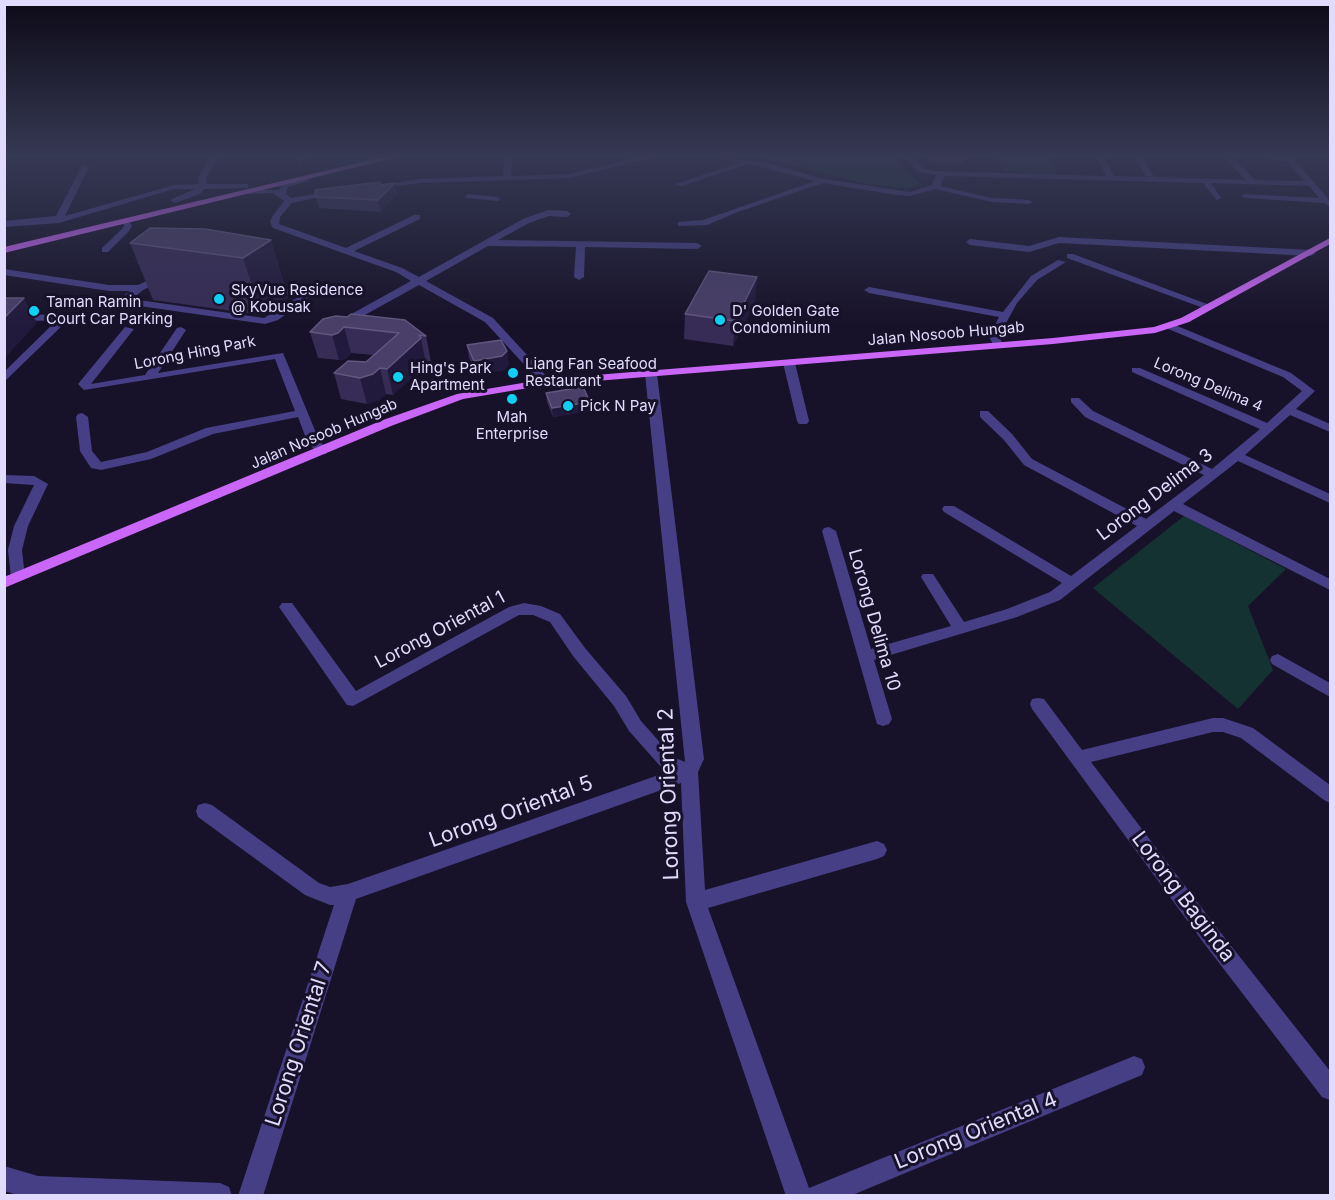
<!DOCTYPE html>
<style>
body{margin:0}
#map{position:relative;width:1335px;height:1200px;overflow:hidden;background:#171229;font-family:Inter,sans-serif}
canvas{display:block}
.frame{position:absolute;inset:0;border:6px solid #e1dbfd;pointer-events:none}
</style>
<div id="map">
<canvas width="1335" height="1200"></canvas>
<div class="frame"></div>
</div>
<script>
const context = document.querySelector('canvas').getContext('2d');
context.lineJoin = 'round';
function fillPath(path, color) { context.fillStyle = color; context.fill(path, 'evenodd'); }
const toPath = rows => new Path2D(rows.map(r => 'M' + r).join(''));
function trace(path, color, width, dash) { context.strokeStyle = color; context.lineWidth = width; context.lineCap = dash ? 'butt' : 'round'; context.setLineDash(dash || []); context.stroke(path); }
function label(font, color, halo, rows, align = 'center') {
  context.font = font + ' Inter,sans-serif'; context.lineWidth = 6; context.setLineDash([]); context.textBaseline = 'middle'; context.strokeStyle = halo; context.fillStyle = color; for (const [text, x, y, turn = 0] of rows) {
    context.save(); context.translate(x, y); context.rotate((+turn || 0) * Math.PI / 180); context.textAlign = isNaN(turn) ? turn : align; if (halo) context.strokeText(text, 0, 0); context.fillText(text, 0, 0); context.restore();
  }
}
const green = toPath([
 [762,158,898,158,899,164,923,186,902,188,868,184],
 [995,158,1050,158,1058,175,1005,171],
 [1184,516,1286,569,1248,606,1273,670,1238,709,1093,588]
]);
const minor = toPath([
 [209,158,217,158,206,178,207,184,248,184,248,188,204,189,200,194,175,203,171,201,172,199,195,189,174,189,59,223,4,227,4,221,56,216,82,165,89,167,65,216,174,185,199,184,198,178,209,158],
 [298,158,306,158,301,163,297,161,298,158],
 [504,158,512,158,511,176,569,174,635,158,651,158,569,178,421,183,363,190,359,188,421,179,503,176,504,158],
 [718,158,768,163,824,179,910,192,932,185,936,175,917,172,905,158,914,158,923,168,932,171,1106,176,1097,158,1105,158,1114,176,1146,177,1135,158,1143,158,1154,177,1246,180,1226,160,1233,158,1255,180,1304,181,1287,162,1266,158,1293,158,1330,201,1330,207,1324,203,1245,198,1241,196,1245,194,1319,198,1309,186,1211,183,1221,198,1217,200,1203,183,944,176,940,186,992,198,1029,200,1033,202,1029,204,992,202,935,189,910,196,897,195,823,183,738,212,707,225,678,226,678,222,703,220,815,181,748,164,682,186,675,184,739,163,718,158],
 [305,177,309,179,308,181,288,187,286,194,291,198,333,191,337,193,292,203,280,217,279,224,346,248,414,215,420,215,420,219,354,251,402,268,419,277,523,219,548,210,567,211,571,214,567,217,549,216,529,223,498,240,697,243,702,246,697,249,585,247,584,277,579,280,574,277,576,247,488,246,426,281,493,318,550,380,550,384,546,385,542,384,485,322,419,285,345,326,337,326,337,322,411,281,396,272,273,228,270,222,272,217,284,201,273,193,249,194,245,192,249,190,279,190,282,184,305,177],
 [469,194,497,197,501,199,497,201,466,198,465,196,469,194],
 [122,219,129,221,132,226,129,231,108,252,102,252,102,248,122,229,124,226,122,219],
 [1059,237,1311,250,1316,253,1311,256,1059,243,1029,252,970,245,966,242,970,239,1029,246,1059,237],
 [1067,254,1073,254,1215,307,1206,309,1067,258,1067,254],
 [1058,260,1066,262,1037,280,1017,303,999,336,1003,345,998,348,994,347,989,336,999,317,869,293,864,290,869,287,1003,312,1031,276,1058,260],
 [175,268,299,291,308,298,278,320,265,324,119,303,119,299,130,291,109,291,4,275,4,269,109,285,138,285,175,268],
 [176,274,296,296,297,298,264,318,132,299,143,290,176,274],
 [4,314,59,315,67,321,4,382,4,372,56,321,4,320,4,314],
 [1170,323,1291,373,1315,391,1296,409,1330,424,1330,432,1290,415,1245,455,1330,494,1330,503,1238,461,1183,504,1330,579,1330,590,1174,511,1060,600,1017,617,874,660,892,719,889,724,883,726,877,724,822,531,824,528,829,527,836,531,871,649,951,626,921,577,923,574,933,574,964,622,1007,609,1050,592,1062,583,944,512,942,509,944,506,954,506,1071,576,1137,526,1024,465,1004,440,980,417,980,411,988,411,1012,434,1032,459,1146,519,1204,475,1085,417,1071,402,1071,398,1079,398,1093,411,1212,469,1260,429,1132,372,1132,368,1140,368,1267,423,1302,391,1283,377,1166,328,1165,326,1170,323],
 [125,327,134,329,91,384,145,375,177,328,181,327,186,330,158,373,283,353,319,440,328,451,326,454,318,454,307,441,298,417,213,434,151,459,101,470,91,468,80,451,76,417,78,414,82,413,88,417,92,451,101,462,147,452,206,428,295,411,275,359,84,390,78,384,125,327],
 [789,360,795,363,809,421,807,424,799,424,797,421,783,363,789,360],
 [651,371,657,374,704,759,698,772,705,890,877,841,884,844,887,850,884,856,877,859,708,908,809,1188,1134,1056,1142,1059,1145,1067,1142,1075,850,1196,786,1196,686,902,681,783,356,899,263,1196,238,1196,334,905,330,905,305,895,198,817,196,811,198,805,205,803,212,805,319,883,330,887,348,884,670,771,661,767,629,731,614,706,573,656,550,622,533,615,519,615,353,706,347,705,279,607,282,603,292,603,356,691,509,607,524,603,541,606,560,614,585,648,626,696,641,721,673,757,685,762,645,374,651,371],
 [4,475,34,476,48,484,28,526,22,550,25,577,18,582,11,577,8,550,14,526,34,485,4,483,4,475],
 [1278,654,1330,683,1330,697,1272,664,1270,660,1272,656,1278,654],
 [1038,698,1044,699,1082,750,1213,718,1223,718,1253,728,1330,785,1330,803,1324,800,1241,738,1223,732,1213,732,1091,762,1217,928,1330,1071,1330,1100,1322,1097,1203,942,1032,709,1030,704,1032,699,1038,698],
 [4,1166,38,1176,220,1183,229,1187,232,1196,21,1196,4,1191,4,1166]
]);
const major = toPath([
 [379,158,394,158,4,253,4,247,379,158],
 [1330,238,1330,244,1189,322,1155,333,1053,344,546,385,463,399,391,426,4,588,4,577,383,420,457,394,546,379,1053,338,1154,327,1181,318,1330,238]
]);
const wall = toPath([
 [928,158,965,158,964,165,929,163],
 [395,183,397,194,381,212,319,208,316,197],
 [271,240,288,297,262,315,153,300,130,243],
 [755,302,733,346,684,339,685,314],
 [323,319,426,336,431,362,425,361,426,364,393,395,386,394,379,400,367,404,341,399,334,373,366,362,373,355,351,353,345,359,339,360,318,358,310,332],
 [467,345,509,364,504,370,477,374,469,358],
 [546,393,590,402,590,411,553,417,547,402]
]);
const shadedWall = toPath([
 [395,183,397,194,381,212,378,200],
 [271,240,288,297,262,315,243,258],
 [757,277,755,302,733,346,735,321],
 [24,298,37,323,4,359,4,318],
 [344,327,351,353,345,359,339,360,332,335],
 [421,338,426,364,393,395,387,369],
 [507,351,509,364,504,370,477,374,474,361],
 [380,368,386,394,379,400,367,404,360,378],
 [590,402,590,411,553,417,552,408]
]);
const building = toPath([
 [380,182,381,185,395,183,378,200,316,197,315,190,380,182],
 [150,228,205,229,271,240,243,258,130,243,150,228],
 [709,271,757,277,735,321,685,314,709,271],
 [4,298,24,298,4,318,4,298],
 [351,314,405,320,426,336,419,335,421,338,387,369,380,368,373,374,360,378,334,373,348,361,366,362,399,333,344,327,338,333,332,335,310,332,323,319,336,316,347,317,351,314],
 [501,340,507,351,502,356,474,361,467,345,501,340],
 [583,387,590,402,552,408,546,393,583,387]
]);
const markers = [
 [219,299,6,"#10cff4"],
 [34,311,6,"#10cff4"],
 [720,320,6,"#10cff4"],
 [513,373,6,"#10cff4"],
 [398,377,6,"#10cff4"],
 [512,399,6,"#10cff4"],
 [568,406,6,"#10cff4"]
];
const farPoinames = [
 ["SkyVue Residence",231,290],
 ["@ Kobusak",231,307],
 ["Taman Ramin",46,302],
 ["Court Car Parking",46,319],
 ["D' Golden Gate",732,311],
 ["Condominium",732,328],
 ["Liang Fan Seafood",525,364],
 ["Restaurant",525,381],
 ["Hing's Park",410,368],
 ["Apartment",410,385],
 ["Pick N Pay",580,406],
 ["Mah",512,417,"center"],
 ["Enterprise",512,434,"center"]
];
const farStreetnames = [
 ["Jalan Nosoob Hungab",946,334,-5],
 ["Lorong Hing Park",195,353,-11],
 ["Lorong Delima 4",1208,385,23],
 ["Jalan Nosoob Hungab",324,434,-23]
];
const streetNames = [
 ["Lorong Delima 3",1155,495,-37],
 ["Lorong Delima 10",874,620,74],
 ["Lorong Oriental 1",440,630,-28]
];
const nearStreetnames = [
 ["Lorong Oriental 2",669,794,-92],
 ["Lorong Oriental 5",511,812,-20],
 ["Lorong Baginda",1183,897,53],
 ["Lorong Oriental 7",299,1044,-72],
 ["Lorong Oriental 4",976,1131,-22]
];
fillPath(green, '#153233');
fillPath(minor, '#463f86');
fillPath(major, '#cb67f8');
fillPath(wall, '#372c56');
fillPath(shadedWall, '#221a3c');
fillPath(building, '#493f68');
trace(building, '#61577f', 1.5);
const sky = context.createLinearGradient(0, 0, 0, 326);
sky.addColorStop(0, '#0d0a17');
sky.addColorStop(0.48, '#363954');
sky.addColorStop(1, '#36395400');
context.fillStyle = sky;
context.fillRect(0, 0, 1335, 326);
for (const [x, y, r, color] of markers) { const dot = new Path2D(); dot.arc(x, y, r, 0, 2 * Math.PI); context.fillStyle = color; context.fill(dot); trace(dot, '#171229', 2); }
label('15px', '#e1dbfd', '#171229', farPoinames, 'left');
label('15px', '#e1dbfd', '#171229', farStreetnames);
label('18px', '#e1dbfd', '#171229', streetNames);
label('21px', '#e1dbfd', '#171229', nearStreetnames);
</script>
